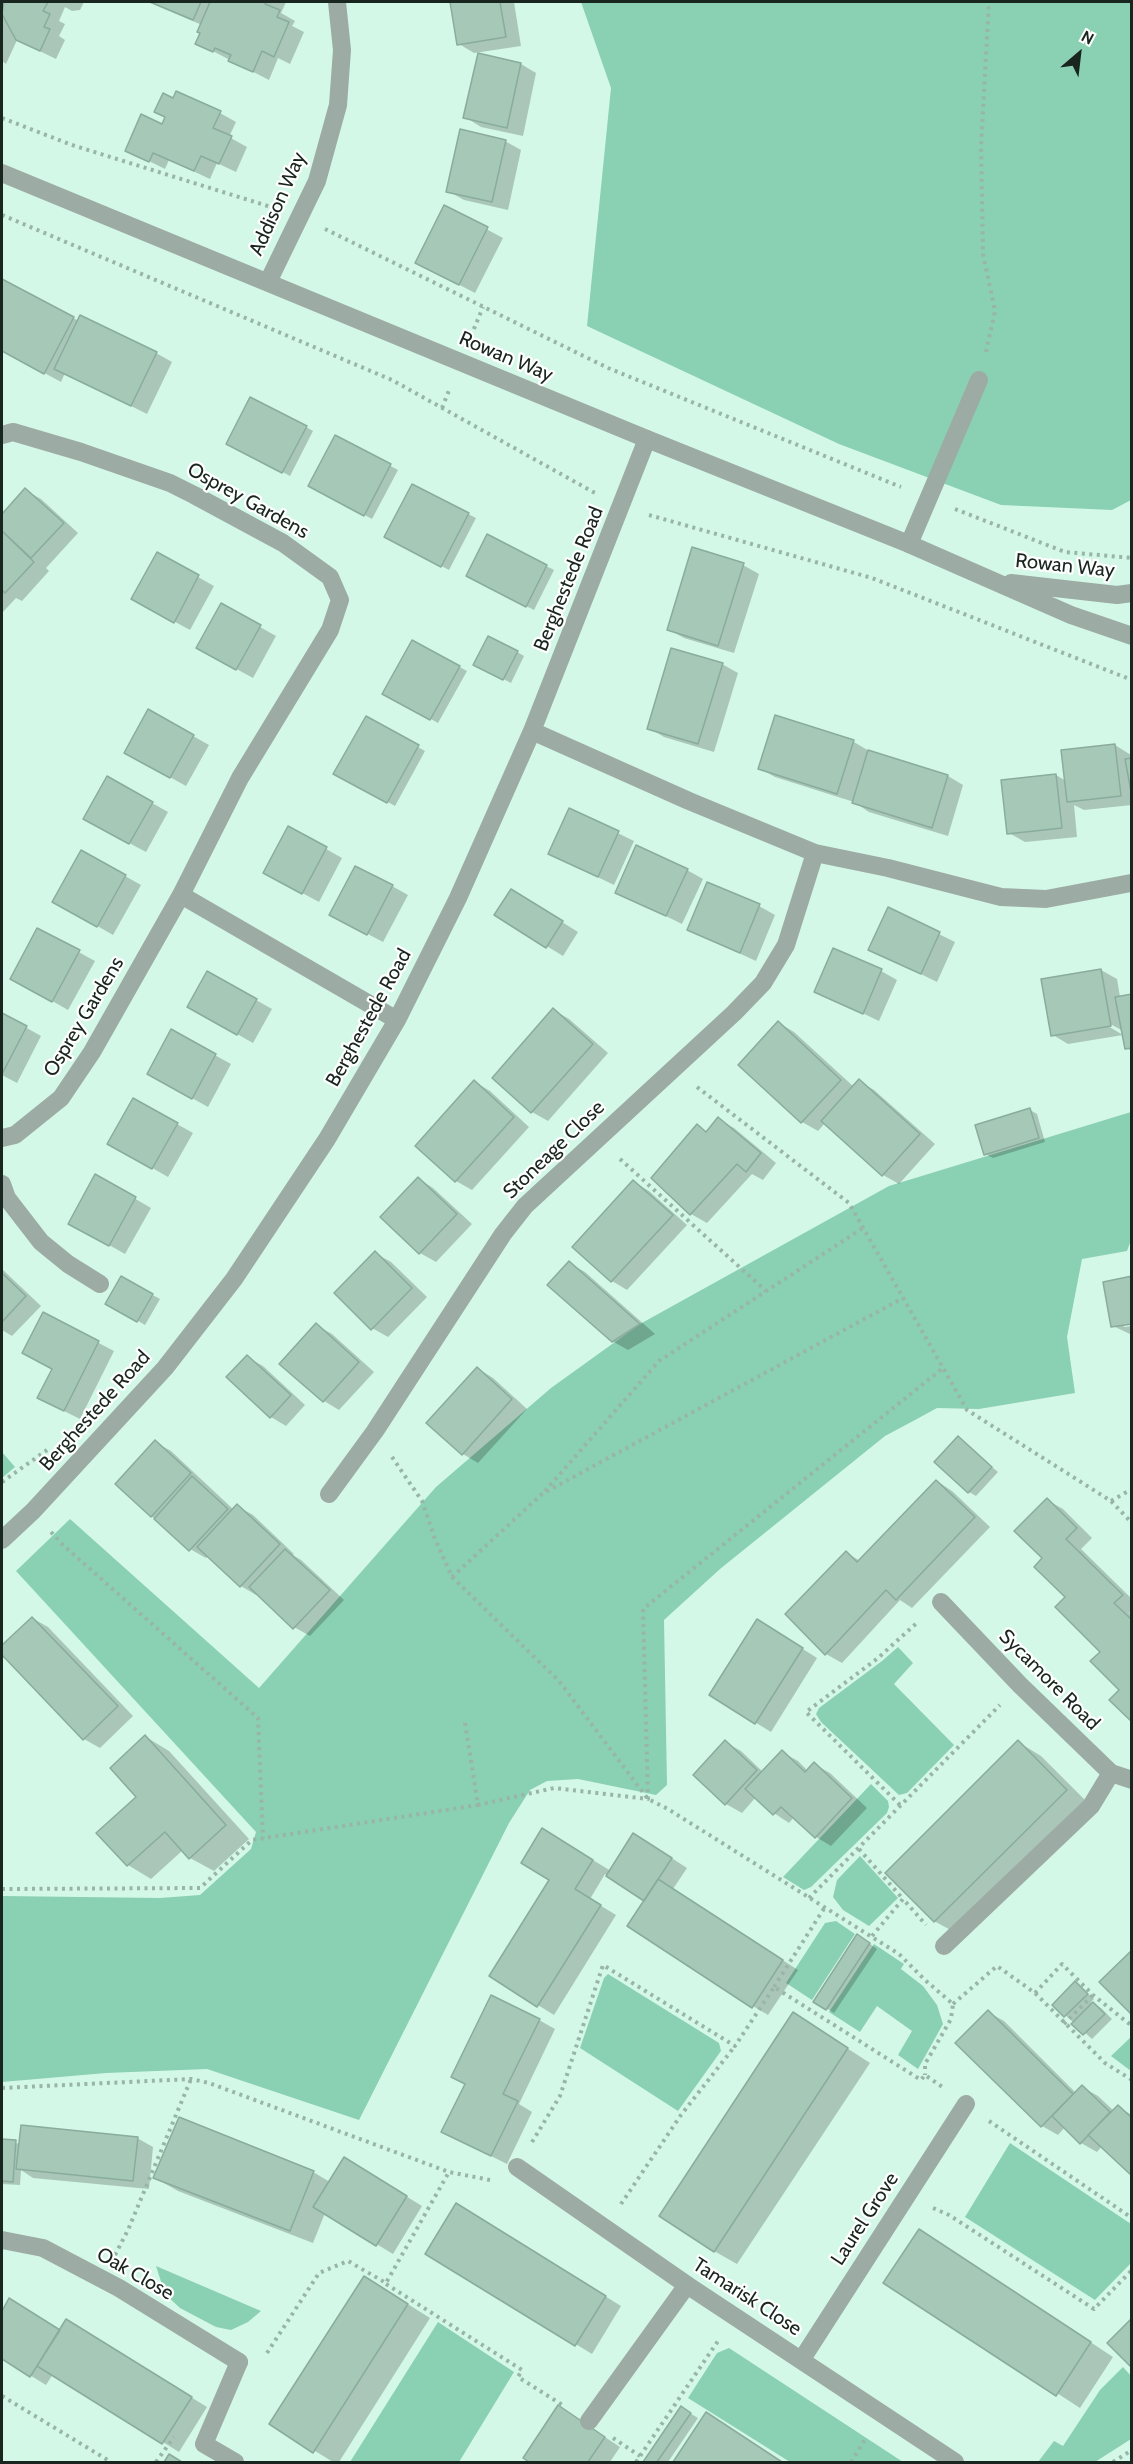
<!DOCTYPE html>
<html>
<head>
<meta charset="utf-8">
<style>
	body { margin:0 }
	#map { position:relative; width:1133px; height:2464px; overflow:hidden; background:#d4f8e7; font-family:Cabin,sans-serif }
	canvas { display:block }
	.frame { position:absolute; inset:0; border:3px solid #192620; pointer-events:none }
	.north { position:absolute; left:1049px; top:24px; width:60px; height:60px; -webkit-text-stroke:4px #fff; paint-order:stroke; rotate:28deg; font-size:16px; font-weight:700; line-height:24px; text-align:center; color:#192620 }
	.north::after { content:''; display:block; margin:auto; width:21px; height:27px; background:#192620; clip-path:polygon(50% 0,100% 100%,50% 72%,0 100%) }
</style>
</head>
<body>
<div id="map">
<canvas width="1133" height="2464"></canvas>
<div class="frame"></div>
<div class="north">N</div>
</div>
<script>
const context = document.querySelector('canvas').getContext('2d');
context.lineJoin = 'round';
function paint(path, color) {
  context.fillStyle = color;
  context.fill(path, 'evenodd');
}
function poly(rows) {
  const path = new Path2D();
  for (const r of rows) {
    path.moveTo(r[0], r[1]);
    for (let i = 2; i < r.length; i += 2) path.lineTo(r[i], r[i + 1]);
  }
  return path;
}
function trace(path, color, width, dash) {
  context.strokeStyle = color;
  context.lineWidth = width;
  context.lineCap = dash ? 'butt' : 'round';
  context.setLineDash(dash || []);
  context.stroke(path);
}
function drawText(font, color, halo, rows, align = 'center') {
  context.font = font + ' Cabin,sans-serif';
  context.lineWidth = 4.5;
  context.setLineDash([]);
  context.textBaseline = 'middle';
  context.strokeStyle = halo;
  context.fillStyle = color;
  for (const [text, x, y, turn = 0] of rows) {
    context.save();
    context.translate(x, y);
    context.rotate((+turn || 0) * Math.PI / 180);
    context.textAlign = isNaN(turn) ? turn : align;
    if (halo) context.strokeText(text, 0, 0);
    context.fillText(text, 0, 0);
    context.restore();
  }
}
const green = poly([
	[581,2,1131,2,1131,500,1112,510,1001,505,839,444,587,326,611,88],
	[1131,1112,1131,1240,1127,1251,1082,1259,1067,1337,1075,1393,979,1409,937,1408,915,1420,885,1436,720,1569,664,1620,667,1785,656,1795,578,1779,547,1781,530,1790,509,1823,359,2120,207,2069,106,2073,2,2082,2,1896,160,1898,200,1895,251,1849,256,1832,16,1571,70,1519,259,1688,436,1487,551,1388,640,1324,889,1186],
	[2,1452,15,1467,2,1478],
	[898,1647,913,1663,894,1684,954,1745,907,1793,899,1795,821,1722,816,1714,819,1708,882,1661],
	[871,1784,888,1801,889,1807,887,1813,811,1887,804,1890,783,1877],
	[860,1856,898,1898,869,1926,843,1910,833,1897,837,1880],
	[836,1921,855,1934,812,2000,786,1983,825,1923],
	[874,1944,904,1964,899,1972,901,1969,923,1986,937,2005,943,2024,918,2069,898,2055,912,2031,877,2006,860,2032,829,2012],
	[608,1974,719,2043,721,2051,678,2111,580,2048,604,1978],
	[1131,2037,1131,2071,1111,2056],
	[1010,2143,1131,2224,1131,2263,1095,2300,965,2217],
	[156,2266,261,2311,248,2322,231,2330,216,2327,180,2308,165,2294],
	[438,2322,514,2372,459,2462,350,2462],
	[729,2348,903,2462,790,2462,688,2398,717,2353],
	[1123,2367,1131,2376,1131,2439,1095,2462,1038,2462,1054,2441,1063,2446,1100,2390]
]);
const shadow = poly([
	[6,2,84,2,80,10,72,11,65,7,59,21,65,24,59,36,65,40,56,59,17,40,6,64,2,61,2,10],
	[148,2,286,2,281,13,295,21,292,26,304,32,290,64,278,58,269,80,197,43,202,33,202,25],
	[452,2,514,2,521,46,474,53,459,44],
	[521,64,536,73,523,136,481,127,465,117],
	[174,100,220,113,236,122,229,137,247,147,236,172,217,163,210,179,169,160,165,169,127,150,163,126],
	[505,141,521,150,508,210,464,200,448,191],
	[445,207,503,238,475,293,433,271],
	[2,281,79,321,156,353,172,362,147,414,65,373,61,382,2,350],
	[306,427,313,431,290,476,235,447],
	[336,437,398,470,372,519,310,485],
	[25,490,41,499,78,533,46,568,49,571,22,601,16,598,2,613,2,516],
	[468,514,476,518,449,570,394,541],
	[488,536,554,570,534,610,475,580],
	[157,554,214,586,190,630,133,599],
	[743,565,759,574,734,653,684,638,668,629],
	[221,605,276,636,253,678,198,648],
	[413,642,467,671,438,723,384,693],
	[517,652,524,656,511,683,482,668],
	[722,664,738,673,714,752,664,737,649,728],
	[149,711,209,745,186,786,141,761],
	[776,717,854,742,869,751,948,776,963,785,948,836,869,812,854,802,775,777,759,768],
	[366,718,425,751,395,806,336,773],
	[1115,745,1131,755,1132,805,1084,810,1074,805,1077,837,1025,842,1009,833,1056,775,1066,781],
	[108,778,168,812,146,852,101,828],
	[570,810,634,841,614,885,550,854],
	[289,828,342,858,319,902,280,881],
	[82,852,141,885,113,935,54,901],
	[687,870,703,879,682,924,617,892],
	[392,886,408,895,383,942,347,923],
	[527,900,578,932,563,956,496,915],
	[759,906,775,915,756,961,689,930],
	[888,909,955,942,937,982,870,949],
	[38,930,95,961,68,1010,12,978],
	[1101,970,1117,979,1120,997,1132,995,1132,1051,1126,1048,1123,1031,1105,1021,1103,1023,1123,1035,1068,1044,1053,1035],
	[881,971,897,980,879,1021,816,991],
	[208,973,272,1009,253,1043,189,1007],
	[554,1010,569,1019,608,1053,548,1121,532,1112,494,1078],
	[2,1014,41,1036,17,1083,2,1075],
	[779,1023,794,1032,854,1087,859,1081,874,1090,935,1144,899,1184,883,1175,825,1123,818,1131,802,1122],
	[171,1031,231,1064,208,1107,149,1074],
	[475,1082,490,1091,529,1127,472,1190,456,1181],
	[134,1100,193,1133,168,1177,109,1143],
	[1030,1110,1037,1114,1045,1142,993,1158,985,1154],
	[718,1119,734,1128,776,1163,763,1180,752,1174,707,1223,691,1214,697,1126,708,1132],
	[96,1176,151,1208,125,1254,70,1223],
	[418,1178,433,1188,472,1224,436,1262,420,1253,382,1217],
	[634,1182,649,1191,687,1225,627,1290,612,1281],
	[375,1253,391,1262,427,1297,388,1337,372,1328],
	[569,1263,585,1272,655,1334,628,1350,612,1341],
	[2,1269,41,1306,12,1336,2,1330],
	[121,1278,160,1299,145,1325,107,1303],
	[43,1314,114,1351,80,1419,54,1406,54,1369],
	[1124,1324,1124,1327,1132,1326,1132,1335,1113,1326],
	[316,1325,332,1334,374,1372,339,1410,324,1401,281,1364],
	[247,1357,263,1366,305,1405,286,1426,271,1417],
	[477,1368,493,1378,527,1409,478,1463,463,1454],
	[958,1438,998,1472,976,1496,969,1492],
	[155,1442,171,1451,234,1510,237,1506,253,1515,294,1554,293,1555,301,1560,344,1600,310,1636,294,1627,258,1593,256,1595,241,1586,208,1556,206,1558,190,1549,151,1516],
	[937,1481,952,1491,990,1527,912,1608,900,1600,842,1663,826,1654,847,1553,860,1561],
	[1047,1500,1063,1509,1092,1538,1081,1549,1132,1599,1132,1610,1129,1613,1132,1616,1132,1720,1121,1690,1102,1652,1044,1558],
	[32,1618,48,1627,133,1716,100,1748,84,1739,2,1652,2,1648],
	[773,1630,817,1658,771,1732,711,1695],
	[146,1737,169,1751,249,1839,214,1871,190,1858,183,1850,151,1879,128,1865],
	[725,1742,741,1751,763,1772,782,1752,798,1761,808,1771,814,1764,830,1773,867,1808,831,1846,816,1837,794,1817,789,1823,774,1813,756,1797,742,1813,726,1804],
	[1018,1742,1041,1756,1089,1804,958,1934,934,1921],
	[558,1839,611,1871,650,1844,687,1868,673,1889,798,1970,768,2015,753,2006,646,1900,605,1874,590,1899,616,1915,554,2015,491,1976,551,1879],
	[865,1940,877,1949,834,2013,815,2001],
	[1075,1983,1094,1999,1091,2002,1101,2008,1112,2019,1092,2039,1054,2005],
	[988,2012,1004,2021,1076,2093,1082,2087,1098,2096,1114,2111,1118,2107,1132,2115,1132,2174,1102,2146,1097,2152,1081,2143,1065,2127,1058,2135,1042,2126],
	[539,2020,555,2029,519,2104,532,2112,507,2164,443,2132,467,2084],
	[816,2028,870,2063,737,2264,714,2251],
	[137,2138,153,2147,149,2189,33,2178,21,2170,20,2185,2,2184,2,2140,20,2144],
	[360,2168,422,2206,393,2254,325,2213,313,2243,178,2191,155,2178,313,2172,330,2182],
	[472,2214,621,2306,592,2354,427,2253],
	[943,2245,1113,2357,1080,2408,886,2282],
	[387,2291,430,2318,339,2462,333,2462,271,2424],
	[10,2300,60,2331,82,2330,207,2407,179,2452,53,2374,46,2385,2,2358,2,2313],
	[559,2407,620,2447,610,2462,531,2462,525,2458],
	[681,2408,698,2418,668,2462,645,2462],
	[706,2414,729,2428,782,2462,675,2462]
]);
const building = poly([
	[4,2,48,2,43,11,50,14,44,27,50,29,40,51,16,40,2,14,4,2],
	[150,2,201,2,193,20,150,2],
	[210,2,266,2,265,4,280,10,277,17,289,22,274,57,262,51,253,72,228,61,231,55,215,48,213,52,195,44,200,33,197,32,210,2],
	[450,2,500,2,506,37,457,45,450,2],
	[478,53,521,63,507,128,463,118,478,53],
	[176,91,221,111,213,128,232,136,219,164,201,156,194,171,153,153,149,162,125,151,141,114,162,124,165,117,154,112,163,93,173,98,176,91],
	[460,129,506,140,492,202,446,192,460,129],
	[444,205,488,227,459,285,415,263,444,205],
	[2,279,74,317,44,374,2,351,2,279],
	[80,315,157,352,131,406,54,369,80,315],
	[250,397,307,426,282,473,226,444,250,397],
	[335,435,391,464,364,516,308,486,335,435],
	[412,484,469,513,441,567,384,537,412,484],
	[25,488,64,523,31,558,2,531,2,514,25,488],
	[2,531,34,562,5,593,2,590,2,531],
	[487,534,547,565,526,607,466,576,487,534],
	[692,547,744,563,718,646,667,630,692,547],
	[157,552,199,575,174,623,131,599,157,552],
	[221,603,261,625,236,670,196,648,221,603],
	[488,636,518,651,503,680,473,665,488,636],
	[412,640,460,666,430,720,382,694,412,640],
	[671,648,723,663,698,744,647,729,671,648],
	[148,709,194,735,170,778,124,753,148,709],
	[775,715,854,740,837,794,758,769,775,715],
	[366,716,419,745,387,803,333,774,366,716],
	[1115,744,1121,796,1067,802,1061,750,1115,744],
	[868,750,948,775,932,828,852,803,868,750],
	[1132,758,1132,797,1125,759,1132,758],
	[1056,774,1062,828,1007,834,1001,780,1056,774],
	[107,776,153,802,129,844,83,819,107,776],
	[569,808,619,831,598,877,548,854,569,808],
	[288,826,327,847,302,894,263,873,288,826],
	[636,845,688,869,666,916,615,893,636,845],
	[81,850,126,875,97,927,52,902,81,850],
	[355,866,393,885,367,935,329,915,355,866],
	[707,882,760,904,740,953,687,930,707,882],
	[511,889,563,921,546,948,494,915,511,889],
	[888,907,940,932,921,974,868,950,888,907],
	[37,928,80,950,52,1002,10,979,37,928],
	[833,948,882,969,863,1014,814,992,833,948],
	[1101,969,1111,1026,1051,1036,1041,979,1101,969],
	[207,971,257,999,237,1035,187,1007,207,971],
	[1132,994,1132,1048,1125,1049,1115,997,1132,994],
	[553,1008,593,1044,531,1113,492,1078,553,1008],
	[2,1013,27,1026,2,1074,2,1013],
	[778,1021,841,1080,801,1123,738,1065,778,1021],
	[171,1029,216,1054,192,1099,147,1074,171,1029],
	[859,1079,920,1134,882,1176,821,1121,859,1079],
	[474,1080,514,1117,455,1182,415,1146,474,1080],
	[133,1098,178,1123,152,1169,107,1144,133,1098],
	[1030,1108,1039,1138,984,1155,975,1125,1030,1108],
	[718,1117,761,1153,746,1172,737,1164,690,1215,651,1178,697,1124,706,1132,718,1117],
	[95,1174,136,1197,109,1246,68,1224,95,1174],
	[418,1177,457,1214,419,1254,380,1217,418,1177],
	[633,1180,673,1215,611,1282,572,1247,633,1180],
	[375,1251,412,1288,371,1330,334,1293,375,1251],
	[569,1261,640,1324,612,1342,547,1285,569,1261],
	[2,1273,26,1296,2,1322,2,1273],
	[121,1276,153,1294,137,1322,105,1304,121,1276],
	[1132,1276,1132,1324,1111,1327,1103,1282,1132,1276],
	[43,1312,99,1341,64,1411,37,1398,52,1369,22,1353,43,1312],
	[316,1323,359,1362,323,1402,279,1364,316,1323],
	[247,1355,291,1395,270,1418,226,1377,247,1355],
	[477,1367,512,1399,462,1455,426,1423,477,1367],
	[958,1436,992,1467,968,1493,934,1462,958,1436],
	[155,1440,191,1473,151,1517,115,1484,155,1440],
	[192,1476,228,1509,189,1551,154,1519,192,1476],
	[936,1480,975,1517,896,1600,886,1590,825,1655,785,1614,846,1551,857,1562,936,1480],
	[1047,1498,1077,1528,1066,1539,1123,1595,1114,1603,1132,1620,1132,1722,1109,1700,1119,1690,1090,1661,1100,1652,1055,1607,1065,1597,1034,1567,1042,1558,1014,1531,1047,1498],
	[237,1504,280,1544,240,1587,197,1547,237,1504],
	[285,1549,330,1590,293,1629,249,1587,285,1549],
	[32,1617,118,1706,83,1740,2,1655,2,1645,32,1617],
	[757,1619,803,1648,755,1724,709,1695,757,1619],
	[145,1735,226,1825,189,1859,165,1832,127,1866,96,1833,136,1797,110,1768,145,1735],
	[725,1740,757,1770,725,1805,693,1775,725,1740],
	[1018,1740,1067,1790,934,1922,885,1873,1018,1740],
	[782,1750,805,1772,814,1762,852,1798,815,1838,781,1807,773,1815,745,1789,782,1750],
	[542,1828,593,1860,575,1889,601,1905,537,2007,489,1976,549,1880,521,1863,542,1828],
	[633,1833,672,1858,644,1901,606,1876,633,1833],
	[658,1879,783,1960,752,2008,627,1926,658,1879],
	[857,1934,870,1943,826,2010,813,2002,857,1934],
	[1132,1950,1132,2015,1099,1982,1132,1950],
	[1075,1981,1088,1994,1064,2017,1052,2005,1075,1981],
	[491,1995,540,2019,503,2094,518,2101,491,2156,441,2132,465,2084,451,2077,491,1995],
	[1093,2002,1105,2014,1083,2035,1071,2024,1093,2002],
	[988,2010,1073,2094,1041,2127,955,2043,988,2010],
	[793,2012,848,2048,714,2252,659,2216,793,2012],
	[1082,2085,1110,2112,1080,2144,1052,2116,1082,2085],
	[1118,2105,1132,2118,1132,2176,1088,2135,1118,2105],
	[179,2117,314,2171,290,2231,153,2178,179,2117],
	[21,2125,138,2137,133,2181,16,2169,21,2125],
	[2,2139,16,2140,13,2182,2,2181,2,2139],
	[344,2157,407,2196,376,2246,313,2207,344,2157],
	[456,2203,606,2296,575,2346,425,2254,456,2203],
	[919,2229,1091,2342,1056,2396,883,2283,919,2229],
	[364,2276,408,2304,313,2453,269,2424,364,2276],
	[9,2298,60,2330,30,2377,2,2359,2,2311,9,2298],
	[1132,2318,1132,2368,1107,2343,1132,2318],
	[66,2319,192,2397,162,2444,37,2366,66,2319],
	[558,2405,605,2437,588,2462,529,2462,523,2458,558,2405],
	[681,2406,691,2413,657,2462,643,2462,681,2406],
	[706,2412,782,2462,673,2462,706,2412],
	[169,2454,182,2462,164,2462,169,2454]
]);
const path = poly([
	[2,118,72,145,271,207],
	[2,215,392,380,595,493],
	[325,229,608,368,901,487],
	[471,336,483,307],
	[986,352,995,311,983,254,981,146,989,2],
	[442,408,450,388],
	[955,509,1065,552,1132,558],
	[649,515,872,578,1132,680],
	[697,1087,849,1203,967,1410,1111,1501,1132,1523],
	[620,1159,766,1291],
	[392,1457,422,1501,435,1539,452,1577,559,1681,648,1799,668,1809,899,1954,925,1980,953,2004,951,2019,925,2064,925,2075],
	[2,1482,47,1450],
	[545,1491,659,1361,863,1228],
	[1111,1501,1132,1489],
	[51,1532,63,1545,258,1718,263,1838],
	[452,1577,542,1494,903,1298],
	[465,1723,478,1805,554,1788,648,1799,643,1609,943,1368],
	[900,1805,806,1712,878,1658,919,1621],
	[859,1849,903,1899],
	[2,1889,200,1888,252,1840,478,1805],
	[809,1898,1000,1705],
	[872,1936,903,1899,926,1925],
	[774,1987,825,1907],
	[1035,1993,1062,1964,1093,1995,1132,2026],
	[953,2004,997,1966,1035,1993,1105,2063,1132,2080],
	[1064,2024,1093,1995],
	[2,2088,191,2079,209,2083,449,2172,490,2180],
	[989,2121,1132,2218],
	[532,2142,560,2096,603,1965,735,2046,774,1987,921,2080,925,2075,944,2088],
	[621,2204,681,2115,735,2046],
	[933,2208,949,2215,1094,2309,1132,2270],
	[115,2255,128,2230,191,2079],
	[386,2284,522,2370,518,2377,564,2406],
	[267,2353,319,2273,348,2261,386,2283,449,2172],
	[2,2396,111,2462],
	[613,2438,640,2456],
	[156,2462,174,2437],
	[636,2462,718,2341],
	[851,2462,866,2438],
	[1113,2462,1132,2450]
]);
const service = poly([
	[909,544,979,380],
	[2,1184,7,1198,41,1242,68,1264,100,1284],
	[944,1946,1091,1806,1111,1773],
	[589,2421,687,2285],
	[235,2462,204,2444,239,2362]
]);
const minor = poly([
	[268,282,317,181,338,105,342,50,337,2],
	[2,435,13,432,81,452,170,483,194,495,283,543,330,577,340,600,330,630,240,778,181,895,92,1052,61,1098,15,1135,2,1138],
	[532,731,689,801,815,853,888,868,1001,897,1046,899,1131,883],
	[181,895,397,1020],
	[329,1494,375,1431,503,1234,525,1206,734,1013,763,983,786,945,815,853],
	[2,1540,33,1511,165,1368,234,1279,327,1139,397,1020,458,898,532,731,647,439],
	[941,1602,1020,1685,1111,1773,1132,1780],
	[517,2167,687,2285,955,2462],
	[2,2240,43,2248,119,2288,239,2362],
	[802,2359,966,2104]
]);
const tertiary = poly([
	[2,173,647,439,909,544,1071,615,1132,636],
	[1011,583,1117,595,1132,593]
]);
const streetNames = [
	["Addison Way",278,204,-66],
	["Rowan Way",506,357,23],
	["Osprey Gardens",248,501,29],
	["Rowan Way",1065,566,6],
	["Berghestede Road",569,579,-68],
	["Osprey Gardens",84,1017,-59],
	["Berghestede Road",369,1018,-61],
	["Stoneage Close",554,1150,-44],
	["Berghestede Road",95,1411,-48],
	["Sycamore Road",1049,1680,45],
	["Laurel Grove",865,2219,-57],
	["Oak Close",135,2274,30],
	["Tamarisk Close",747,2297,33]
];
paint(green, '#8ad0b2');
paint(shadow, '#0003');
paint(building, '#a5c8b7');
trace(building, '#89ac9c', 1.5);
trace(path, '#98b5a7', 4, [3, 4.5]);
trace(service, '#9caba4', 18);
trace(minor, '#9caba4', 18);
trace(tertiary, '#9caba4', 18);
drawText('20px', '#192620', '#fff', streetNames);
</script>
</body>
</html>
